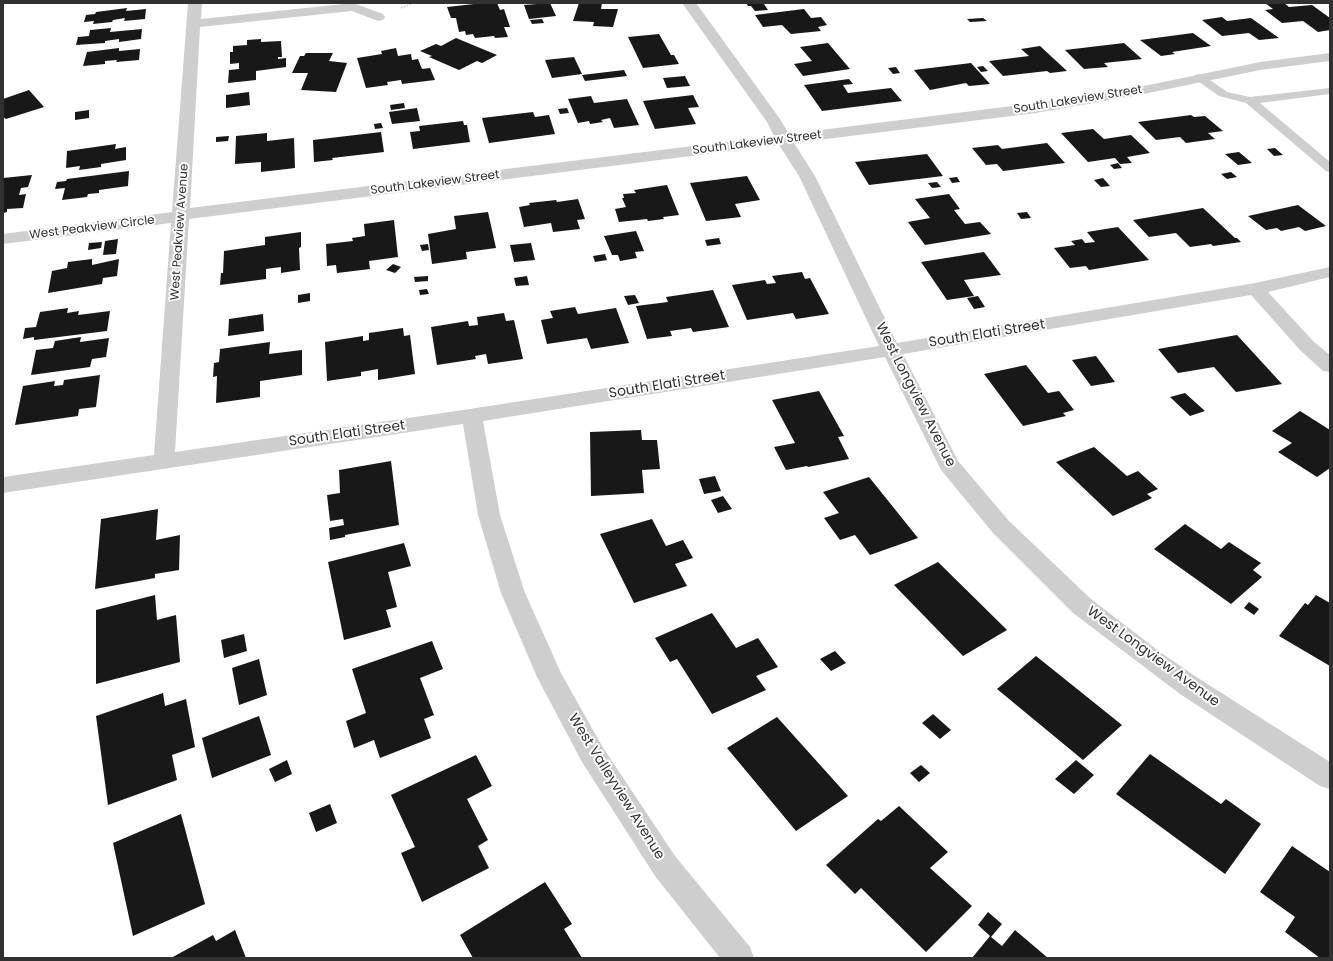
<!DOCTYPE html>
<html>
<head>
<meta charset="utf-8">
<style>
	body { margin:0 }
	#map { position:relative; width:1333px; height:961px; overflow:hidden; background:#fff; font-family:Poppins,sans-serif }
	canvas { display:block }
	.frame { position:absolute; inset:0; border:4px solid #313131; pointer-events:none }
</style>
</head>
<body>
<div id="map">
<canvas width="1333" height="961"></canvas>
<div class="frame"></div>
</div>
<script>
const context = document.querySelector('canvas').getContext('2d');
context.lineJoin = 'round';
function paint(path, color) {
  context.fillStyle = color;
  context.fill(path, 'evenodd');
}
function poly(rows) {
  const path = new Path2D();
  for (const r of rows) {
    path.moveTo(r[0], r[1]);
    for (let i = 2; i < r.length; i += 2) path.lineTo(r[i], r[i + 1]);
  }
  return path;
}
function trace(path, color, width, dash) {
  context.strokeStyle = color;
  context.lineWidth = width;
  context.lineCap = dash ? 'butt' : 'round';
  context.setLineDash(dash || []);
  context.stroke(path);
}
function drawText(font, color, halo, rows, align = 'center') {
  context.font = font + ' Poppins,sans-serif';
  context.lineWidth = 4;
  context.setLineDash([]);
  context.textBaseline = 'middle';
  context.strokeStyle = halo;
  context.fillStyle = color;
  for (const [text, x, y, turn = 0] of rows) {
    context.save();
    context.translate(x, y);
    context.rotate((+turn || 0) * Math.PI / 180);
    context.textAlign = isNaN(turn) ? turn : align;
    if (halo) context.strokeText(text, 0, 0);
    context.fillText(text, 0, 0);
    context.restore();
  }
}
const building = poly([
	[483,3,497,3,500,10,504,9,510,27,504,27,508,37,495,38,494,36,475,38,473,34,466,35,465,31,459,32,456,18,451,18,447,7],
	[550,3,556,16,529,19,524,5],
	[579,3,602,3,601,9,618,9,613,27,593,26,594,22,573,21],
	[746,3,768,3,764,4,768,10,755,11,751,6,748,6],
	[1265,3,1284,3,1289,7,1312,5,1330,18,1330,30,1318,32,1303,21,1282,23,1265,10,1273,9],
	[127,8,126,11,146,9,145,19,124,21,125,18,113,20,112,22,93,24,94,21,84,22,86,15,95,14,96,12],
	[804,9,811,18,821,17,827,25,818,27,821,31,791,34,782,25,763,27,755,15],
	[1222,17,1227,21,1251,18,1279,38,1259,40,1249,33,1222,36,1202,20],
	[983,18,987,21,970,22,967,19],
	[542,19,544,23,532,24,530,20],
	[111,28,110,32,142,29,141,39,119,42,119,39,105,41,105,43,76,45,78,37,89,36,90,30],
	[1193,33,1211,46,1172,52,1175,54,1161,56,1140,40],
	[659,34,671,55,674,55,679,64,643,68,628,37],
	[456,38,497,55,482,63,477,61,459,70,429,57,432,56,420,51,436,44,441,46],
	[261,39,261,42,281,41,282,57,278,57,278,59,286,58,286,67,256,71,256,80,228,83,229,70,239,69,239,63,230,64,230,52,233,52,233,46,247,45,247,40],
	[828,43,850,69,803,76,794,64,812,61,800,47],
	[1124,43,1142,59,1104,63,1108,67,1084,69,1065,50],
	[1040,46,1067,71,1050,73,1047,71,1003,76,989,61,1029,56,1021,49],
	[119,48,119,51,140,49,139,60,116,62,117,60,105,61,105,64,83,66,87,52],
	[396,48,398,56,411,54,412,60,418,59,422,69,430,68,435,80,402,84,401,80,387,82,388,85,366,88,357,58,382,54,381,51],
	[306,53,333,53,329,61,347,63,336,92,301,90,308,73,292,73,300,56,304,56],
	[574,57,582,74,552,78,545,60],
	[971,63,990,84,969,86,966,83,930,90,914,70],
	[983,66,988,71,981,72,977,67],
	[896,67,900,73,893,74,888,68],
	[624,70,627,76,585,81,582,75],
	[685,76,690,86,667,88,663,78],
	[849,79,853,84,843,85,848,93,891,88,902,101,822,111,804,85],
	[29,90,44,107,6,119,3,117,3,99],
	[249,92,250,105,226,108,226,95],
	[693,95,699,107,688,108,696,124,655,129,643,101],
	[591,96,594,103,627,99,639,125,614,128,610,118,601,120,603,122,590,124,589,121,578,123,568,99],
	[404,103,405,108,391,110,390,105],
	[417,108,420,121,392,124,389,112],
	[567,108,569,113,560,114,558,109],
	[89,110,89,118,75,120,75,112],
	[533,112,535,117,549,115,555,134,489,143,482,118],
	[1191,115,1194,117,1205,116,1223,131,1208,133,1215,139,1186,143,1180,137,1156,140,1138,122],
	[463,121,464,125,467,125,470,142,413,149,410,132,420,131,419,126],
	[381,123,383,128,375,129,374,124],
	[1093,129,1104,139,1131,135,1150,153,1127,157,1132,163,1120,164,1115,158,1088,162,1061,133],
	[381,132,384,152,332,158,333,160,314,162,313,140],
	[267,133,267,141,294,138,295,168,261,172,261,162,235,164,236,136],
	[229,136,228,141,216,142,216,137],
	[1047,143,1065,163,1003,171,997,164,986,165,972,148,998,145,1002,149],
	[116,144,115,149,126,147,126,160,101,164,101,167,79,170,80,166,66,168,67,151],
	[1275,148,1283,155,1274,156,1267,149],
	[1239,152,1252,163,1238,165,1225,154],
	[927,154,943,176,869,185,855,162],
	[1118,163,1122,168,1114,169,1110,165],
	[129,171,128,186,99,190,99,193,88,194,87,197,62,200,65,188,55,189,57,182,66,181,67,179],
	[1231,172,1237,177,1227,179,1221,174],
	[32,175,28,187,21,188,19,195,26,194,23,208,7,209,7,212,3,213,3,178],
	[747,176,760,200,735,204,741,217,706,221,690,183],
	[957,177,960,182,952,183,949,178],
	[1103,178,1110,186,1101,187,1094,180],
	[937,182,941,187,932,188,928,183],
	[667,185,679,215,663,217,664,219,648,221,647,219,619,222,615,209,626,207,622,198,624,198,623,194,636,193,634,190],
	[949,194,960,209,954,210,965,224,980,222,991,234,925,245,908,222,930,218,915,199],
	[578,199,585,219,577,220,580,229,553,232,551,223,524,227,519,207,530,205,529,203,556,200,557,202],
	[1298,205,1326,226,1305,231,1299,227,1281,231,1277,228,1266,230,1248,216],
	[1203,208,1235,238,1237,238,1241,242,1213,246,1211,244,1190,247,1176,233,1149,237,1133,220],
	[488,212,496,248,466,252,467,259,432,264,428,234,456,229,454,216],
	[1027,212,1031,218,1021,219,1017,213],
	[394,220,398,257,369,261,370,269,337,273,336,265,327,266,326,244,353,241,352,238,365,236,364,224],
	[1118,227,1149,260,1089,270,1086,266,1070,268,1054,248,1075,245,1071,241,1082,239,1085,243,1095,242,1087,232],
	[636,231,644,251,635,252,637,258,620,261,618,255,612,255,604,236],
	[301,232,301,247,299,248,300,270,281,273,281,267,266,269,266,279,220,285,221,273,223,273,224,251,265,245,265,237],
	[719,238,721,244,707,246,705,240],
	[118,239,116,254,103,255,105,241],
	[102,242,101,248,88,250,89,243],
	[531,243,535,260,514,262,510,245],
	[428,244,429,250,422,251,420,245],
	[984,252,1001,275,964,280,974,296,947,300,921,262],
	[605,254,607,260,595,262,593,256],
	[92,259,92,265,119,259,117,276,103,278,102,284,48,293,52,271,67,268,68,262],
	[393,264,401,267,395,273,386,270],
	[802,272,805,279,810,278,829,314,796,319,793,313,747,320,732,285,765,280,767,284,776,283,772,276],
	[428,276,428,281,415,282,414,277],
	[527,276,529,285,516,286,514,278],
	[427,289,429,294,420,295,419,290],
	[713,290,729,327,693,332,691,328,670,331,672,336,647,339,636,306,668,302,666,297],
	[310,293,310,301,298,303,298,295],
	[635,295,639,303,628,305,624,296],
	[978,296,985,307,974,309,967,298],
	[575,307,578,314,616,308,629,343,591,349,587,338,547,344,541,320,553,318,550,311],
	[68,308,67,313,79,311,78,315,110,311,107,331,34,340,34,337,23,339,25,328,36,327,40,312],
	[504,313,506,321,514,320,523,359,488,364,486,354,475,356,476,359,437,365,431,327,468,321,469,326,478,325,477,317],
	[263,314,264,331,228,336,229,319],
	[403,328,404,336,410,335,415,374,378,380,378,369,361,372,361,376,327,381,325,342,363,336,363,341,369,340,369,333],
	[1237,335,1282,384,1236,392,1214,367,1178,373,1158,349],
	[81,337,80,342,109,338,106,357,92,359,90,367,31,375,36,350,53,348,55,341],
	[270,342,269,354,302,350,302,375,260,381,260,397,216,403,217,376,213,377,214,363,219,362,220,349],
	[1096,356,1115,382,1091,386,1072,360],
	[1026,365,1048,393,1059,391,1074,410,1063,413,1066,416,1023,426,984,374],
	[100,375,96,407,79,409,78,416,15,425,23,386,55,381,54,386,63,385,64,380],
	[819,391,844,436,838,437,849,459,808,467,807,466,786,470,774,447,795,443,772,400],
	[1185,393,1205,411,1190,416,1170,397],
	[1300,411,1330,430,1330,468,1317,477,1278,452,1292,443,1272,431],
	[641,430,642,440,657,440,660,469,642,470,644,493,591,496,590,432],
	[1094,447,1127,476,1138,471,1158,489,1147,494,1152,498,1113,516,1056,462],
	[391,461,399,525,345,535,345,537,330,540,329,528,344,525,343,519,330,521,327,495,340,493,339,470],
	[715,476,721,491,704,494,699,479],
	[869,477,918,538,870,555,855,535,840,540,824,518,839,513,823,492],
	[723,496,732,509,718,513,711,500],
	[158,509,156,540,180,535,179,570,155,574,155,578,95,589,101,519],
	[652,519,666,546,683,540,693,558,675,564,687,586,634,603,600,534],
	[1185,524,1221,549,1229,542,1261,563,1253,570,1262,577,1231,604,1154,549],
	[404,543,411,566,388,572,397,607,386,610,391,627,344,640,328,562],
	[938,562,1003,626,1007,630,963,656,894,585],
	[155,595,157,620,176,615,180,662,96,684,96,610],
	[1316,595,1330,603,1330,666,1279,636,1305,603,1308,605],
	[1249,602,1259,609,1254,615,1244,608],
	[712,613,736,648,758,638,778,667,756,676,766,690,712,714,677,659,670,662,655,638],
	[244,634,247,651,224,658,221,640],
	[432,641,443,669,420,678,434,715,424,719,431,738,380,758,374,740,354,748,346,721,366,713,352,669],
	[835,651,846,663,831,671,820,659],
	[1036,656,1122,725,1083,760,997,689],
	[259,659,267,695,239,705,232,668],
	[163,693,165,706,186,699,195,747,172,755,177,780,108,805,96,716],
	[933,714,951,730,940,739,922,723],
	[259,716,271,755,212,778,202,738],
	[777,717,848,796,796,831,727,748],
	[1150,754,1221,804,1226,799,1261,824,1225,874,1116,794],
	[476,755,492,786,467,799,488,840,478,846,489,868,422,902,401,853,415,847,391,795],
	[287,760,292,774,275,782,269,769],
	[1076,760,1094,775,1074,794,1055,779],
	[921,765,930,773,919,782,910,773],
	[330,804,337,823,316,832,309,813],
	[899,806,948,852,930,868,972,906,926,952,861,888,855,894,826,865,878,819,881,821],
	[181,814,205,904,133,936,113,843],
	[1292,846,1330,872,1330,958,1320,958,1285,932,1295,917,1260,892],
	[545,882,572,924,564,929,582,958,473,958,460,935],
	[988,912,1002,924,991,937,1002,946,1015,930,1048,958,972,958,990,936,978,925],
	[235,930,246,958,171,958,213,935,216,941]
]);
const path = poly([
	[401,8,413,3]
]);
const lane = poly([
	[1199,74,1203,75,1227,92,1250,97,1330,88,1330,94,1260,103,1330,162,1330,172,1326,171,1246,103,1219,96,1195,79,1193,77,1195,75,1199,74]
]);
const street = poly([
	[188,3,202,3,201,19,353,3,383,14,385,17,383,20,378,21,352,11,200,27,190,208,774,136,767,122,682,3,696,3,780,119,789,134,1036,103,1139,87,1260,62,1330,53,1330,61,1260,70,1139,95,1036,113,794,143,815,176,897,343,1255,283,1330,267,1330,277,1268,292,1314,342,1330,355,1330,372,1323,371,1300,350,1251,295,903,354,958,461,1009,521,1091,599,1160,652,1198,678,1330,762,1330,789,1320,786,1180,694,1073,613,993,533,941,470,885,357,483,421,500,515,525,593,561,673,602,746,675,856,750,947,754,958,720,958,655,876,582,762,537,677,501,593,478,515,463,424,3,493,3,477,154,455,171,223,3,244,3,234,172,212,188,3],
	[779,145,799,176,879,346,463,410,175,452,189,219,779,145]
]);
const farStreetnames = [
	["South Lakeview Street",1078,100,-9],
	["South Lakeview Street",757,143,-7],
	["South Lakeview Street",435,183,-7],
	["West Peakview Circle",92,228,-7],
	["West Peakview Avenue",180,232,-86]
];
const streetNames = [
	["South Elati Street",987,334,-9],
	["South Elati Street",667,385,-9],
	["West Longview Avenue",915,395,63],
	["South Elati Street",347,434,-8],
	["West Longview Avenue",1153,657,36],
	["West Valleyview Avenue",616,787,58]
];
paint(building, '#181818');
trace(path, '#cecece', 1.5, [1.5, 1.5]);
paint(lane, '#cecece');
paint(street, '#cecece');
drawText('12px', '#313131', '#fff', farStreetnames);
drawText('14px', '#313131', '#fff', streetNames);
</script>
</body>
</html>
